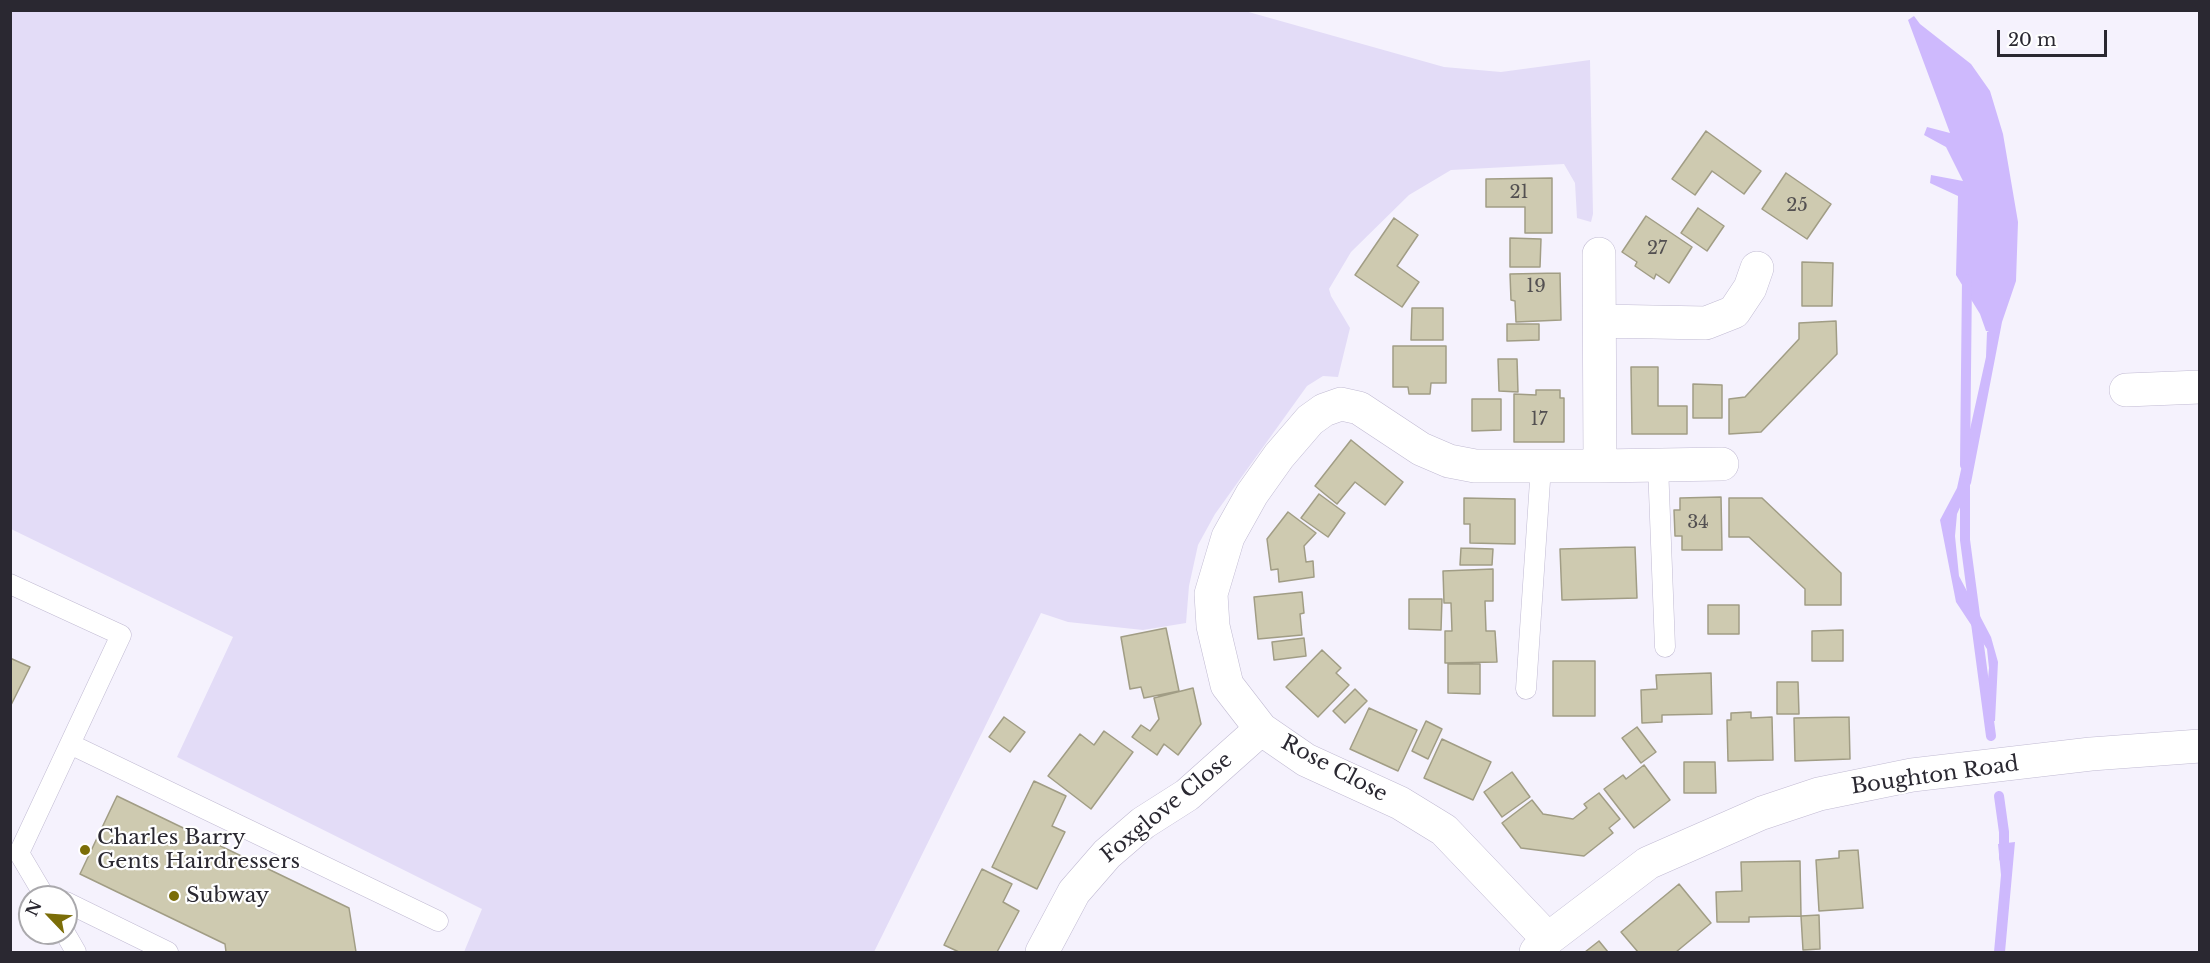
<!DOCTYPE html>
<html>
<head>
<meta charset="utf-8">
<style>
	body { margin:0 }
	#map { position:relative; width:2210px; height:963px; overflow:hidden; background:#f5f2fd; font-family:"Libre Baskerville",serif }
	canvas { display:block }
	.frame { position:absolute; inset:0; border:12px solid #2a2831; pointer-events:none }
	.north { position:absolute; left:18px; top:885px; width:60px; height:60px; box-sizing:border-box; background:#fff; border:2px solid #aaa9ad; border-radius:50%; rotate:295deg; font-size:16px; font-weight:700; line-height:24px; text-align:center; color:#2a2831 }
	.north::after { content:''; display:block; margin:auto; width:21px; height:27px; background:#7b6d08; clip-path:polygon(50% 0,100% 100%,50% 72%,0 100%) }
	.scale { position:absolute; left:1997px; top:30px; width:110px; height:27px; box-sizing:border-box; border:3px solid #2a2831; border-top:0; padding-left:8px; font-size:18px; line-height:21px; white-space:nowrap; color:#2a2831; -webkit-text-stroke:4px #fff; paint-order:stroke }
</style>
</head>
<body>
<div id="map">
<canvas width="2210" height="963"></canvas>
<div class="frame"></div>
<div class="north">N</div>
<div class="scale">20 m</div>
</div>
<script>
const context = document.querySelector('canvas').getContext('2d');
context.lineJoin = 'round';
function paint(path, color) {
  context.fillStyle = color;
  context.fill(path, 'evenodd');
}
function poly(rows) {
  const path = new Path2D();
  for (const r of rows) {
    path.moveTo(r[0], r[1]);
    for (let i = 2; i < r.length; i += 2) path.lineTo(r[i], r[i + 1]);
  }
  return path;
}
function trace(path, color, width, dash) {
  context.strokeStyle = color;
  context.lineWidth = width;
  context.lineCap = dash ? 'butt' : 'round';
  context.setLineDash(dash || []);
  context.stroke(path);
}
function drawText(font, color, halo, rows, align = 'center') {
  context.font = font + ' "Libre Baskerville",serif';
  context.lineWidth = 4.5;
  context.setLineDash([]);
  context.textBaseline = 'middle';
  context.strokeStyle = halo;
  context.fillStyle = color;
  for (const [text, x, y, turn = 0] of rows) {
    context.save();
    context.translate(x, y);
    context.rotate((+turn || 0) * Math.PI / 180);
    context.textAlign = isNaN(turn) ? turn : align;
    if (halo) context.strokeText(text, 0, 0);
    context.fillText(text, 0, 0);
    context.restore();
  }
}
const green = poly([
	[10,11,1245,11,1444,67,1501,72,1590,60,1593,214,1591,222,1577,218,1575,183,1564,164,1451,170,1409,195,1351,252,1329,289,1331,296,1350,328,1338,377,1323,376,1307,386,1215,514,1198,545,1189,586,1186,623,1143,630,1068,622,1041,613,874,952,464,952,482,909,177,757,233,637,11,529]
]);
const water = poly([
	[1914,16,1920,24,1971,64,1990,91,2003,134,2018,222,2016,281,2002,322,1971,483,1957,514,1955,536,1959,576,1991,637,1998,662,1995,721,1984,722,1989,668,1987,649,1956,602,1940,520,1957,488,1986,357,1987,332,1989,331,1986,331,1980,314,1956,275,1958,196,1930,183,1931,175,1963,181,1946,147,1924,135,1927,127,1950,133,1908,20],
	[2015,842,2005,952,1994,952,2001,875,1998,844]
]);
const stream = poly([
	[1965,465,1967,279],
	[1965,483,1965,540,1991,736],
	[1999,796,2004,832,2004,858]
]);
const building = poly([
	[1706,131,1761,171,1744,194,1712,171,1695,195,1672,179,1706,131],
	[1786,173,1831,204,1807,239,1762,209,1786,173],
	[1552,178,1552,233,1525,233,1525,207,1486,207,1486,179,1552,178],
	[1698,208,1724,226,1707,251,1681,233,1698,208],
	[1646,216,1692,247,1669,283,1656,274,1654,279,1635,266,1637,262,1622,252,1646,216],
	[1394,218,1418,235,1397,266,1419,282,1402,307,1355,275,1394,218],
	[1510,238,1541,239,1540,267,1510,267,1510,238],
	[1802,262,1833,263,1832,306,1802,306,1802,262],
	[1560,273,1561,320,1516,322,1515,301,1511,300,1510,274,1560,273],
	[1412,308,1443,308,1443,340,1411,340,1412,308],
	[1836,321,1837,354,1761,432,1729,434,1729,399,1745,397,1799,339,1799,323,1836,321],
	[1507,324,1539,324,1539,340,1507,341,1507,324],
	[1393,346,1446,346,1446,383,1431,383,1430,394,1409,394,1408,387,1393,387,1393,346],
	[1498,359,1517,359,1518,392,1499,391,1498,359],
	[1631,367,1658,367,1658,406,1687,406,1687,434,1632,434,1631,367],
	[1693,384,1722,385,1722,418,1693,418,1693,384],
	[1536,390,1560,390,1560,398,1564,398,1564,442,1514,442,1514,394,1536,395,1536,390],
	[1472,399,1501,399,1501,430,1472,431,1472,399],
	[1351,440,1403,482,1385,505,1355,482,1337,504,1315,486,1351,440],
	[1319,494,1345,513,1328,537,1301,518,1319,494],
	[1721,497,1722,550,1682,550,1682,536,1675,536,1674,510,1680,510,1680,498,1721,497],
	[1464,498,1515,499,1515,544,1470,543,1470,524,1464,524,1464,498],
	[1729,498,1762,498,1841,573,1841,605,1805,605,1805,589,1749,537,1729,537,1729,498],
	[1288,512,1316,533,1304,546,1306,562,1313,561,1314,577,1279,582,1278,569,1271,570,1267,539,1288,512],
	[1635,547,1637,598,1562,600,1560,549,1635,547],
	[1461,548,1493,549,1492,565,1460,565,1461,548],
	[1493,569,1493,601,1485,601,1486,631,1495,631,1497,662,1445,663,1445,631,1452,631,1451,603,1444,603,1443,571,1493,569],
	[1302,592,1304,613,1300,614,1302,635,1258,639,1254,597,1302,592],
	[1409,599,1442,599,1441,630,1409,629,1409,599],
	[1708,605,1739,605,1739,634,1708,634,1708,605],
	[1166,628,1179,691,1144,698,1141,687,1130,689,1121,637,1166,628],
	[1843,630,1843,661,1812,661,1812,631,1843,630],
	[1304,638,1306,656,1274,660,1272,642,1304,638],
	[1322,650,1341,668,1336,673,1349,685,1318,717,1286,687,1322,650],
	[10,658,30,667,10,707,10,658],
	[1553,661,1595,661,1595,716,1553,716,1553,661],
	[1448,664,1480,664,1480,694,1448,693,1448,664],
	[1711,673,1712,714,1662,715,1662,722,1642,723,1641,690,1657,689,1656,675,1711,673],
	[1777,682,1798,682,1799,714,1777,714,1777,682],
	[1193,688,1201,724,1178,755,1164,744,1157,755,1132,737,1141,725,1150,731,1159,719,1154,698,1193,688],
	[1355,689,1367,701,1345,723,1333,711,1355,689],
	[1369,708,1417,730,1398,771,1350,749,1369,708],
	[1751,712,1751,718,1772,717,1773,760,1728,761,1727,720,1731,720,1731,713,1751,712],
	[1004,717,1025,732,1010,752,989,737,1004,717],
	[1849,717,1850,759,1795,761,1794,718,1849,717],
	[1426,721,1442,729,1428,759,1412,751,1426,721],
	[1637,727,1656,752,1641,763,1622,738,1637,727],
	[1104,731,1133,752,1091,809,1048,776,1080,734,1094,745,1104,731],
	[1442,739,1491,762,1473,800,1424,778,1442,739],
	[1684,762,1715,762,1716,793,1684,793,1684,762],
	[1644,765,1670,800,1634,828,1604,789,1623,775,1626,779,1644,765],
	[1512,772,1530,797,1502,817,1484,792,1512,772],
	[1034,781,1066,796,1052,826,1065,832,1037,889,992,867,1034,781],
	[1599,793,1620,819,1609,828,1613,833,1584,856,1521,848,1502,823,1532,800,1543,814,1573,819,1587,808,1584,804,1599,793],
	[117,796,349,908,356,952,226,952,225,944,80,874,117,796],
	[1858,850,1863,908,1819,911,1816,860,1839,858,1839,851,1858,850],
	[1800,861,1801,916,1749,917,1749,922,1717,922,1716,892,1742,891,1741,862,1800,861],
	[982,869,1012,884,1003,902,1019,911,997,952,959,952,944,945,982,869],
	[1679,884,1711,923,1676,952,1638,952,1621,932,1679,884],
	[1819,915,1820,949,1803,950,1801,916,1819,915],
	[1599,941,1608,952,1585,952,1599,941]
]);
const service = poly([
	[1658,465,1665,647],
	[10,584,121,635,19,853,45,897],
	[1526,689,1541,466],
	[70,744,438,921],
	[66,902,168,952],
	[65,933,76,952]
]);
const minor = poly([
	[1599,254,1600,466],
	[1600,321,1706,323,1734,312,1750,288,1757,268],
	[2126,390,2200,387],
	[1548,939,1444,830,1400,803,1306,760,1261,729,1227,685,1213,626,1211,594,1228,537,1252,494,1279,456,1310,420,1324,410,1341,404,1359,408,1421,449,1449,461,1475,466,1600,466,1722,464],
	[1042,952,1074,892,1107,854,1143,823,1187,795,1261,729],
	[1536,952,1548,939,1648,863,1762,813,1819,794,1912,775,2091,754,2200,746]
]);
const markers = [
	[85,850,6,"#7b6d08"],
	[174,896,6,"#7b6d08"]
];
const numberNames = [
	["21",1519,193],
	["25",1797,206],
	["27",1657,249],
	["19",1536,287],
	["17",1539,420],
	["34",1698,523]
];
const streetNames = [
	["Rose Close",1334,769,28],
	["Boughton Road",1935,776,-8],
	["Foxglove Close",1167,808,-39]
];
const poiNames = [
	["Charles Barry",97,838],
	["Gents Hairdressers",97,862],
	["Subway",186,896]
];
paint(green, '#e3dcf7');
paint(water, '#ceb9fd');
trace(stream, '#ceb9fd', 10);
paint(building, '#cecab0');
trace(building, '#a19d85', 1.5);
trace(service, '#c0bad2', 21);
trace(minor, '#c0bad2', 34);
trace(service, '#fff', 20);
trace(minor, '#fff', 33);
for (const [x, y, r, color] of markers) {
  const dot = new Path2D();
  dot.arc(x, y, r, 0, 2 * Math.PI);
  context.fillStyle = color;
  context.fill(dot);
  trace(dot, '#fff', 2);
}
drawText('18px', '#535051', null, numberNames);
drawText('21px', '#2a2831', '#fff', streetNames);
drawText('21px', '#2a2831', '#fff', poiNames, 'left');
</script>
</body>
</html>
